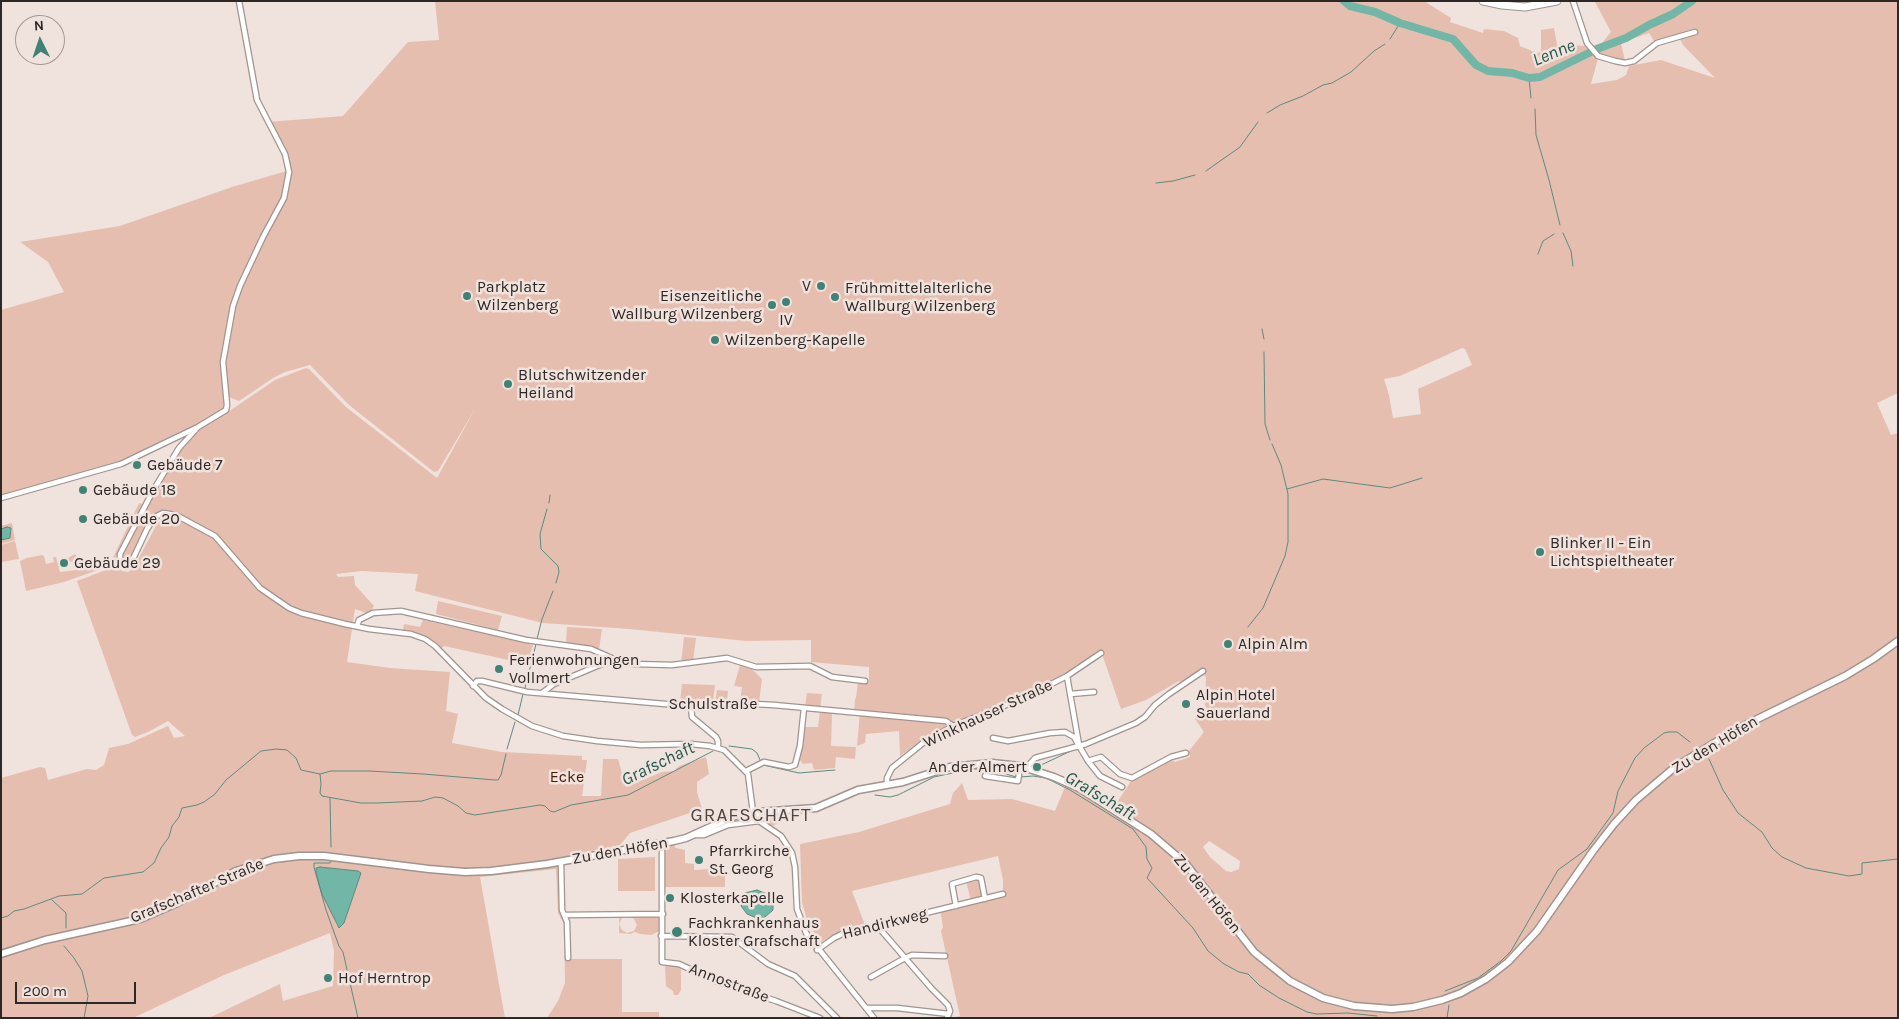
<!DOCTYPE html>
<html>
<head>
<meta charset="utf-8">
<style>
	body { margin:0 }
	#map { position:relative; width:1899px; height:1019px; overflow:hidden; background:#f0e2dd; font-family:Karla,sans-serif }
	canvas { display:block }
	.frame { position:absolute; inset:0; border:2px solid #2d2826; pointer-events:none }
	.north { position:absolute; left:15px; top:15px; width:50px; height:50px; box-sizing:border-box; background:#f0e2dd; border:1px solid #a29894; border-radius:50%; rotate:356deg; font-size:14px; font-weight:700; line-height:20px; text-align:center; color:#2d2826 }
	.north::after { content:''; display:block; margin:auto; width:18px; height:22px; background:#408376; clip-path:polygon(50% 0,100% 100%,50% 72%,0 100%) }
	.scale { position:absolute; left:15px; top:982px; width:121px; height:22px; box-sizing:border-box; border:2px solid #2d2826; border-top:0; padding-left:6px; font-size:15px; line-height:18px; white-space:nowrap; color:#2d2826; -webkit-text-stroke:4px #f0e2dd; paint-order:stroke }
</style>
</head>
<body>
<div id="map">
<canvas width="1899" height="1019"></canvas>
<div class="frame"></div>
<div class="north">N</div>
<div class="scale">200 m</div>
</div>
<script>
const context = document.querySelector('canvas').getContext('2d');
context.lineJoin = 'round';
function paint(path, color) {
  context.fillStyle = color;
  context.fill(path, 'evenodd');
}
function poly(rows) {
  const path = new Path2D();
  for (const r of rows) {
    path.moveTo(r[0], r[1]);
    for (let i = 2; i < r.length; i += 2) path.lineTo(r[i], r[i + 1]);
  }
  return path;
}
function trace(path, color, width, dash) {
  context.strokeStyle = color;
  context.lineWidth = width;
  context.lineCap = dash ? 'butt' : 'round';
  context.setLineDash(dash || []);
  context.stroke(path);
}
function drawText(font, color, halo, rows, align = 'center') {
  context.font = font + ' Karla,sans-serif';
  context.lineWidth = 5;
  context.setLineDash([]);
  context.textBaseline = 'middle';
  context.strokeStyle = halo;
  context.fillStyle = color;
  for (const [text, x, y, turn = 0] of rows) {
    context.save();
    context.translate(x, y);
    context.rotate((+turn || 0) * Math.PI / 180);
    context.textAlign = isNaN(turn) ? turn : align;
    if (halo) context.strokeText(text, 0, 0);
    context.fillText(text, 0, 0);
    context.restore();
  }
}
const green = poly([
	[435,1,1424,1,1451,18,1450,22,1483,33,1484,29,1504,31,1518,38,1520,46,1537,53,1541,52,1541,30,1554,28,1557,45,1592,46,1602,43,1611,32,1595,2,1597,1,1898,1,1898,393,1877,403,1891,435,1898,433,1898,1018,950,1018,960,1016,941,931,943,927,940,909,971,901,966,881,977,878,980,880,983,897,1003,893,1003,880,998,856,852,891,865,925,835,934,821,942,808,924,802,902,800,844,859,832,950,804,953,793,962,783,968,800,1012,799,1055,811,1070,775,1118,801,1131,781,1170,759,1175,762,1190,757,1189,751,1204,732,1195,719,1208,710,1205,705,1206,677,1200,671,1181,683,1179,681,1146,700,1121,709,1101,651,1065,674,1016,699,952,724,922,740,900,756,899,731,866,734,865,743,857,746,860,712,854,711,855,699,856,698,858,682,869,683,869,667,811,662,811,640,746,641,630,629,543,623,415,591,418,574,362,571,336,574,338,577,354,576,355,585,374,606,369,614,355,609,347,662,390,668,450,672,446,711,458,714,452,743,502,752,582,756,582,760,587,760,582,796,601,796,603,759,618,759,626,787,662,772,674,771,679,766,706,757,709,774,697,782,697,792,702,809,630,833,620,845,558,858,559,912,565,923,566,959,622,959,622,1012,659,1012,659,1018,547,1018,558,1001,565,983,564,924,558,913,556,869,480,877,505,1018,209,1018,280,984,283,1001,333,986,334,951,330,933,224,975,133,1018,1,1018,1,778,40,767,45,768,48,780,87,769,96,770,104,765,109,748,128,744,168,726,174,738,185,736,168,721,148,732,135,737,132,735,77,581,116,566,122,571,128,572,133,569,157,524,162,519,168,517,192,524,193,521,174,512,165,510,157,512,146,528,132,557,128,561,116,556,112,565,64,582,26,591,20,561,27,558,42,555,44,556,46,564,54,562,53,557,56,557,60,572,76,570,74,561,70,562,68,558,75,554,84,564,97,565,108,563,113,558,139,503,142,504,168,460,169,461,189,435,187,430,116,463,1,496,1,310,64,292,48,262,20,242,120,226,232,187,290,170,268,122,343,116,408,42,439,40],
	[1649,33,1654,41,1678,35,1683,45,1715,78,1661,60,1629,66,1626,75,1617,80,1591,84,1598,58,1591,53,1625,61,1621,43],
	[1462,348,1465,349,1472,365,1418,389,1421,414,1393,418,1389,395,1384,379,1400,376],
	[310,365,349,405,434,472,438,471,475,409,437,478,346,407,309,369,306,368,275,380,228,412,226,406,222,379,223,372,229,397,239,401,273,378,285,372],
	[1209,841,1240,861,1239,869,1231,872,1226,871,1210,857,1203,847],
	[320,867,330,869,337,926,335,921],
	[12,523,15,540,1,544,3,528,1,529,1,526],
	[15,541,19,559,1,562,1,545],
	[438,601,502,616,498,630,436,614],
	[423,620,533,645,527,664,444,646,442,648,424,635,403,630,404,624,420,627],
	[567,627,602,629,599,649,566,643],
	[684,637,696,638,693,661,681,663],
	[740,665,750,667,762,679,759,702,740,702,742,687,734,686],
	[682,684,715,685,713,702,680,703],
	[717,690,728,691,727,701,715,702],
	[807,693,822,694,820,709,805,707],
	[820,711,832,713,831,746,856,747,855,759,836,757,835,768,814,770,812,763,803,764,799,759,804,727,818,727],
	[775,813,777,824,772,826,764,821,763,817,765,814],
	[673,845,676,848,685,850,685,863,694,864,694,870,725,868,725,887,665,887,664,847],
	[655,857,655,891,618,891,618,859],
	[619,916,626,916,622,918,619,924,622,930,627,933,634,931,637,925,634,919,629,916,659,916,661,917,660,931,651,935,640,934,635,932,630,934,619,933],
	[674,964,681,966,681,990,678,995,674,995,673,991,666,986,665,965]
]);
const water = poly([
	[7,527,11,528,10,538,1,540,1,529,7,527],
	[320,867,358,871,361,873,344,923,339,928,322,894,316,873,316,868,320,867],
	[757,890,767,894,773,903,773,910,765,917,759,919,747,914,741,906,742,900,745,893,757,890]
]);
const stream = poly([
	[1390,39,1400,23],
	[1529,78,1531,98],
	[1535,109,1536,135,1549,180,1560,225],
	[1267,113,1280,105,1303,96,1323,85,1332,83,1351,72,1374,51,1385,44],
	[1206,171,1240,147,1258,122],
	[1156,183,1173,181,1195,175],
	[1563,233,1571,251,1573,266],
	[1538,254,1543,241,1554,234],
	[1262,329,1264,339],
	[1264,352,1265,424,1270,440],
	[1287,489,1323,479,1390,488,1422,478],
	[549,503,550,495],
	[547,509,540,534,541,549,558,566,559,572,556,583],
	[1248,627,1263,608,1285,556,1288,542,1288,494,1281,465,1272,444],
	[537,639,542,619,553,591],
	[525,688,536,644],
	[518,715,523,694],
	[729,746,752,749,757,753,761,762],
	[507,749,515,722],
	[1709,759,1723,790,1738,813,1762,832,1772,848,1782,857,1806,868,1849,876,1862,874,1862,863,1898,859],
	[763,765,799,773,835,770],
	[1039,766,1073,750],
	[320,774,331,771,369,771,423,774,495,780,498,780,501,775,506,754],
	[1020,777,1033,776,1046,778,1070,790,1133,829,1146,847,1147,859,1152,868,1147,878,1193,928,1208,951,1224,964,1239,972,1248,974,1259,985,1279,998,1307,1012,1317,1014,1348,1013,1377,1016],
	[875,795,890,797,898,795,934,777,971,769,990,769,1016,777],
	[330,798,331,847],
	[331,861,330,863,314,863,314,867,326,910,339,946,343,952,358,1018],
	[52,900,66,913,66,928],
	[1,918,8,916,14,911,24,909,59,896,82,894,104,878,143,872,154,863,161,848,169,837,172,826,179,817,182,808,197,805,204,802,215,794,226,780,261,751,276,749,287,750,296,758,301,770,320,774,321,784,320,793,322,796,361,803,377,803,422,801,435,797,443,798,458,806,466,813,475,815,540,805,545,806,550,811,554,812,571,805,628,795,713,751],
	[64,946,74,958,82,971,88,996,84,1018],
	[1445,991,1478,978,1501,961,1511,951,1558,870,1587,849,1613,813,1618,791,1635,758,1644,748,1664,733,1668,732,1677,732,1690,742],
	[1447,1018,1449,1005]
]);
const river = poly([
	[1344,1,1350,6,1375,12,1400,23,1453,39,1476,65,1488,71,1512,73,1529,78,1540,77,1597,49,1626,38,1649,25,1673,14,1692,1]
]);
const street = poly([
	[1573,1,1587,43,1598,56,1615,61,1625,63,1634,61,1657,43,1695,32],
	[198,427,179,448,154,489,120,554,120,561,122,563,127,564,132,561,147,529,155,517,163,513,176,515,215,536,260,588,289,608,301,613,345,624,369,629,411,634,425,639,435,646,486,698,502,709,532,726,563,736,597,741,641,745,691,744,710,746,724,750,748,774,753,812],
	[1,498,121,464,198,427,226,410,227,405,223,362,233,306,240,286,263,237,284,198,289,172,285,154,257,100,239,1],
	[357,626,359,620,373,613,401,611,526,640,591,649,616,660,634,664,672,665,727,658,756,667,810,666,832,677,865,681],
	[1067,676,1079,745],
	[473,686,477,681,482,681,527,692,665,704,695,706,735,703,774,705,946,721,953,726],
	[542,693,554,684,614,659],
	[1070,694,1094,692],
	[691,705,692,717,716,737,718,741,718,748],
	[993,738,1008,741,1050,733,1065,732,1074,737,1088,761,1100,776,1122,787],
	[1088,761,1101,757,1120,774,1132,778,1171,757,1186,753],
	[1026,768,1035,758,1086,744,1136,723,1145,717,1155,705,1169,694,1203,671],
	[746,771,764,762,789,767,795,765,800,746,804,708],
	[985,776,1018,781,1020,766],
	[887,785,887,778,892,768,923,743,953,726,1024,698,1067,676,1101,653],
	[757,812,759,821,781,836,792,853,795,867,797,909,806,933,874,1018],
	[693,835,704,835,728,825,759,821],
	[662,844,662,962,679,964,718,982,776,1001,820,1018],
	[561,862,562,910,567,922,568,958],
	[956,906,952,884,976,877,981,878,985,899],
	[564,915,663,914],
	[880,929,932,989,948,1005,950,1011,947,1018],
	[661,936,732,937,768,964,795,976,837,1018],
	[817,950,834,938,844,933,869,928,880,929,893,921,1003,894],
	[871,977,905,958,912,955,945,956],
	[866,1008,897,1008,949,1014]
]);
const secondary = poly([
	[1,954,45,940,140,919,177,903,236,871,274,859,299,856,324,856,429,869,465,872,491,871,547,864,674,841,686,838,737,815,757,812,816,808,858,790,903,782,950,767,992,763,1020,766,1054,777,1079,788,1151,834,1186,864,1254,952,1290,981,1323,998,1354,1006,1392,1009,1413,1007,1442,1000,1461,993,1486,979,1508,962,1537,931,1593,851,1614,824,1636,800,1675,767,1737,729,1845,676,1873,659,1898,641]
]);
const primary = poly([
	[1483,1,1502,5,1525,7,1557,1]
]);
const markers = [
	[821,286,5,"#408376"],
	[467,296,5,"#408376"],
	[835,297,5,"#408376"],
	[786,302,5,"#408376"],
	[772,305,5,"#408376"],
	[715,340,5,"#408376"],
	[508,384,5,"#408376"],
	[137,465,5,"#408376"],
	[83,490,5,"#408376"],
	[83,519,5,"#408376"],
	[1540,552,5,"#408376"],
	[64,563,5,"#408376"],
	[1228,644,5,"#408376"],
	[499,669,5,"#408376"],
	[1186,704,5,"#408376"],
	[1037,767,5,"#408376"],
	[699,860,5,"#408376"],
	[670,898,5,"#408376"],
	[677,932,6,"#408376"],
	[328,978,5,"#408376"]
];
const poiNames = [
	["V",811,286,"right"],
	["Parkplatz",477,287],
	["Wilzenberg",477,305],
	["Frühmittelalterliche",845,288],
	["Wallburg Wilzenberg",845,306],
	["Eisenzeitliche",762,296,"right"],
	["Wallburg Wilzenberg",762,314,"right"],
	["IV",786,320,"center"],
	["Wilzenberg-Kapelle",725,340],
	["Blutschwitzender",518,375],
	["Heiland",518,393],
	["Gebäude 7",147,465],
	["Gebäude 18",93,490],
	["Gebäude 20",93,519],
	["Blinker II - Ein",1550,543],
	["Lichtspieltheater",1550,561],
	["Gebäude 29",74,563],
	["Alpin Alm",1238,644],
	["Ferienwohnungen",509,660],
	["Vollmert",509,678],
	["Alpin Hotel",1196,695],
	["Sauerland",1196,713],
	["An der Almert",1027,767,"right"],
	["Pfarrkirche",709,851],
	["St. Georg",709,869],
	["Klosterkapelle",680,898],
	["Fachkrankenhaus",688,923],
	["Kloster Grafschaft",688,941],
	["Hof Herntrop",338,978]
];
const streetNames = [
	["Schulstraße",713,704],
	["Winkhauser Straße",988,714,-25],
	["Zu den Höfen",1715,745,-31],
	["Zu den Höfen",620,851,-10],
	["Grafschafter Straße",197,891,-23],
	["Zu den Höfen",1207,894,51],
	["Handirkweg",885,924,-14],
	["Annostraße",729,983,21]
];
const parkNames = [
	["Ecke",567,777]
];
const waterNames = [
	["Lenne",1554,53,-22],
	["Grafschaft",658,764,-26],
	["Grafschaft",1100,796,31]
];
const quarterNames = [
	["GRAFSCHAFT",751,816]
];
paint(green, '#e6beaf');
paint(water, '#72b6a7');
trace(water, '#5d8b80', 1);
trace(stream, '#5d8b80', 1);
trace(river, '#72b6a7', 8);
trace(street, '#a0948f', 7);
trace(secondary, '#a0948f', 9);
trace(primary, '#a0948f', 9);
trace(street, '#fff', 4.5);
trace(secondary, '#fff', 6);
trace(primary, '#fff', 7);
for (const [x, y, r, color] of markers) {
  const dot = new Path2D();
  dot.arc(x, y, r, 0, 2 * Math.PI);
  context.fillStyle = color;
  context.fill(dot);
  trace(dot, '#f0e2dd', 2);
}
drawText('16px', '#2d2826', '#f0e2dd', poiNames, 'left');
drawText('16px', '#2d2826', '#f0e2dd', streetNames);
drawText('16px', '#4c1a04', '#f0e2dd', parkNames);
drawText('italic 18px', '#1f584d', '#f0e2dd', waterNames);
context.letterSpacing = '1px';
drawText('19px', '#504541', '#f0e2dd', quarterNames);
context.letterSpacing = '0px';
</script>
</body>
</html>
